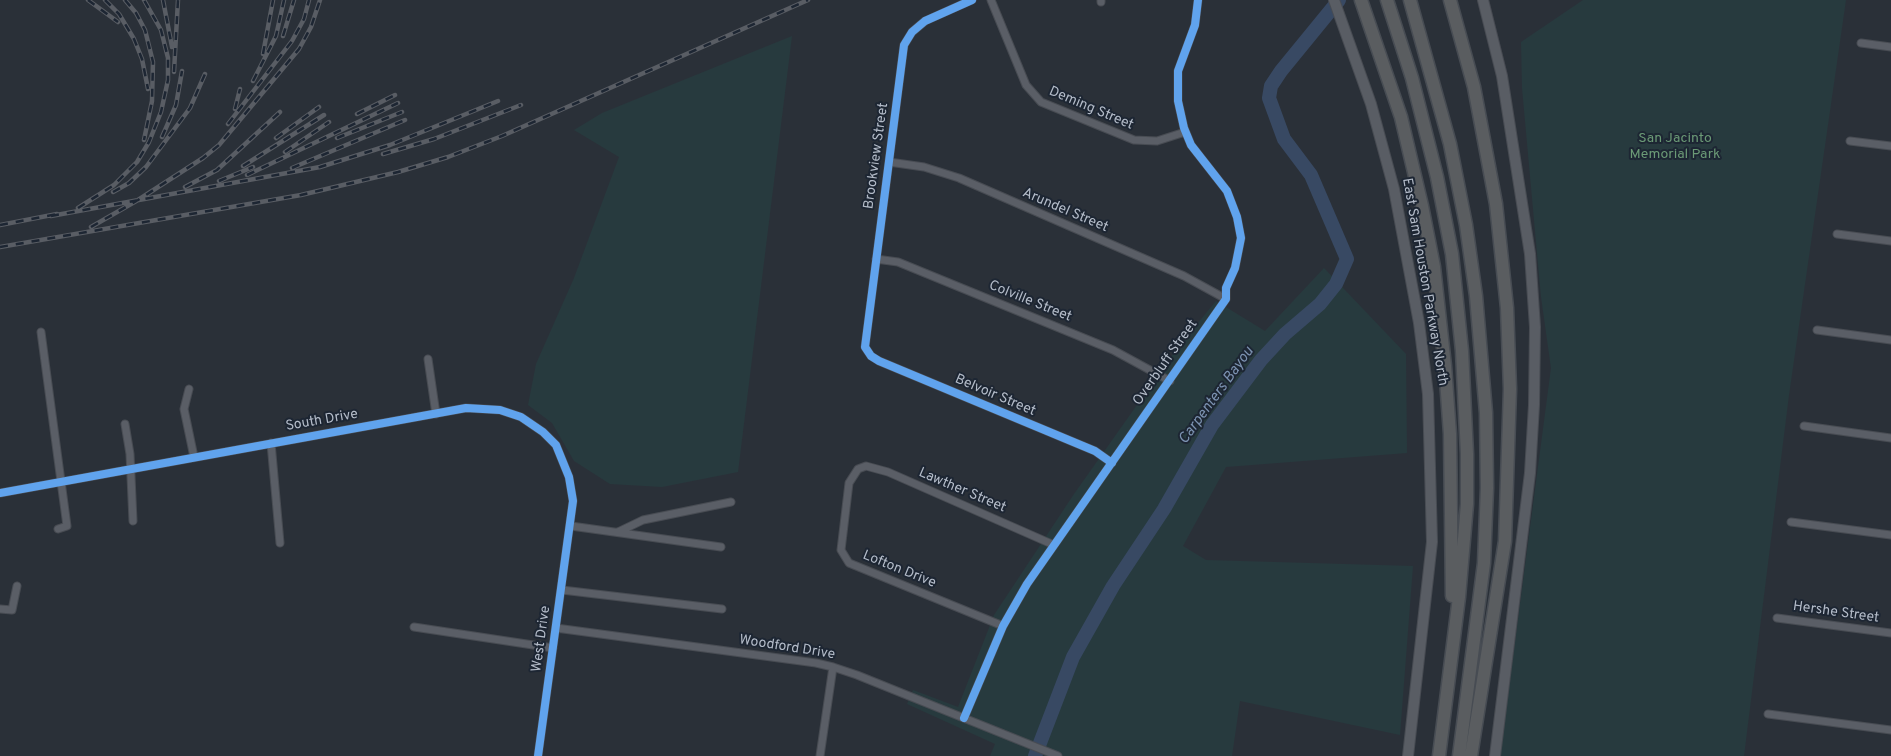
<!DOCTYPE html>
<html>
<head>
<meta charset="utf-8">
<style>
	body { margin:0 }
	canvas { display:block; background:#2a3038 }
</style>
</head>
<body>
<canvas width="1891" height="756"></canvas>
<script>
const context = document.querySelector('canvas').getContext('2d');
context.lineJoin = 'round';
function paint(path, color) {
  context.fillStyle = color;
  context.fill(path, 'evenodd');
}
function poly(rows) {
  const path = new Path2D();
  for (const r of rows) {
    path.moveTo(r[0], r[1]);
    for (let i = 2; i < r.length; i += 2) path.lineTo(r[i], r[i + 1]);
  }
  return path;
}
function trace(path, color, width, dash) {
  context.strokeStyle = color;
  context.lineWidth = width;
  context.lineCap = dash ? 'butt' : 'round';
  context.setLineDash(dash || []);
  context.stroke(path);
}
function drawText(font, color, halo, rows, align = 'center') {
  context.font = font + ' Overpass,sans-serif';
  context.lineWidth = 4;
  context.setLineDash([]);
  context.textBaseline = 'middle';
  context.strokeStyle = halo;
  context.fillStyle = color;
  for (const [text, x, y, turn = 0] of rows) {
    context.save();
    context.translate(x, y);
    context.rotate((+turn || 0) * Math.PI / 180);
    context.textAlign = isNaN(turn) ? turn : align;
    if (halo) context.strokeText(text, 0, 0);
    context.fillText(text, 0, 0);
    context.restore();
  }
}
const green = poly([
	[1583,0,1846,0,1789,395,1744,756,1500,756,1551,368,1541,297,1522,88,1521,42],
	[792,36,738,472,662,487,610,484,574,461,552,423,528,405,536,364,574,278,619,157,574,130,602,113],
	[1324,268,1406,354,1407,453,1226,467,1183,546,1206,560,1413,566,1400,735,1240,701,1232,756,990,756,995,744,907,704,913,690,958,707,994,615,1074,494,1178,347,1216,301,1265,331]
]);
const river = poly([
	[1035,756,1073,657,1113,586,1164,509,1212,425,1261,360,1285,334,1320,304,1336,284,1347,259,1311,175,1284,139,1269,98,1271,86,1281,71,1339,0]
]);
const minor = poly([
	[972,0,925,21,912,32,904,45,865,347,871,356,879,361,1095,451,1112,463],
	[991,0,1026,85,1041,102,1134,140,1157,141,1185,132],
	[1101,0,1101,2],
	[1861,43,1891,47],
	[1850,141,1891,146],
	[889,162,924,167,959,178,1184,276,1226,299],
	[1837,234,1891,241],
	[876,259,898,262,1113,350,1170,381],
	[1817,330,1891,340],
	[41,332,67,526,58,529],
	[428,359,436,414],
	[189,389,184,409,194,457],
	[125,424,130,454,133,521],
	[1804,426,1891,438],
	[271,443,280,543],
	[0,493,466,408,500,410,521,417,543,432,556,445,569,477,573,501,538,756],
	[1791,522,1891,535],
	[571,526,721,547],
	[618,532,643,520,731,502],
	[562,590,722,609],
	[0,609,12,610,17,586],
	[1777,618,1891,633],
	[1003,626,849,563,841,550,849,483,858,469,866,466,888,472,1054,545],
	[414,627,553,648],
	[556,628,816,663,833,667,857,675,1058,756],
	[1768,714,1891,730],
	[964,718,1003,626,1027,584,1226,299,1226,288,1235,268,1241,238,1237,217,1227,191,1191,145,1184,128,1178,101,1178,71,1195,25,1198,0],
	[820,756,833,667]
]);
const secondary = poly([
	[1334,0,1371,104,1394,189,1419,323,1428,394,1432,542,1408,756],
	[1483,0,1502,76,1530,254,1535,327,1534,405,1530,473,1495,756]
]);
const motorway = poly([
	[1361,0,1401,117,1422,206,1434,267,1445,366,1450,434,1452,596],
	[1387,0,1412,78,1437,177,1452,254,1462,351,1467,454,1467,504,1459,597,1439,756],
	[1410,0,1450,144,1466,225,1476,296,1486,413,1487,488,1484,563,1459,756],
	[1450,0,1474,87,1496,204,1507,308,1510,389,1505,541,1471,756]
]);
const rail = poly([
	[88,0,118,22],
	[105,0,119,14,134,39,142,59,148,89],
	[125,0,136,13,145,30,153,62,152,101,144,140],
	[163,0,172,47],
	[283,36,294,0],
	[263,54,273,0],
	[174,72,178,0],
	[253,81,276,36,284,0],
	[235,109,240,89],
	[357,114,395,95],
	[228,124,292,41,304,19,309,0],
	[162,137,176,105,182,71],
	[276,138,319,107],
	[337,138,402,112],
	[285,152,329,122],
	[383,154,434,139,521,105],
	[243,166,324,115],
	[292,168,405,120],
	[247,175,398,103],
	[219,181,253,167],
	[185,187,217,170,280,112],
	[113,192,129,183,146,167,190,108,205,74],
	[78,208,114,185,137,162,149,142,161,112,168,80,168,58,161,30,144,0],
	[51,216,320,167,390,145,498,101],
	[0,225,57,214],
	[91,227,138,200,203,158,219,145,299,49,311,27,320,0],
	[0,247,301,195,398,172,448,157,502,136,808,0]
]);
const cycleway = poly([
	[972,0,925,21,912,32,904,45,865,347,871,356,879,361,1095,451,1112,463],
	[0,493,466,408,500,410,521,417,543,432,556,445,569,477,573,501,538,756],
	[964,718,1003,626,1027,584,1226,299,1226,288,1235,268,1241,238,1237,217,1227,191,1191,145,1184,128,1178,101,1178,71,1195,25,1198,0]
]);
const streetNames = [
	["Deming Street",1091,109,23],
	["Brookview Street",877,156,-82],
	["Arundel Street",1065,211,23],
	["East Sam Houston Parkway North",1424,282,80],
	["Colville Street",1030,302,22],
	["Overbluff Street",1166,363,-55],
	["Belvoir Street",995,396,23],
	["South Drive",322,421,-10],
	["Lawther Street",962,491,23],
	["Lofton Drive",899,570,22],
	["Hershe Street",1836,613,8],
	["West Drive",542,639,-82],
	["Woodford Drive",787,648,9]
];
const parkNames = [
	["San Jacinto",1675,139],
	["Memorial Park",1675,155]
];
const waterNames = [
	["Carpenters Bayou",1217,396,-54]
];
paint(green, '#273a3e');
trace(river, '#384963', 14);
trace(minor, '#484c53', 9);
trace(secondary, '#484c53', 12);
trace(motorway, '#474c53', 15);
trace(minor, '#5a5e66', 7);
trace(secondary, '#595d64', 10);
trace(motorway, '#5a5d60', 12);
trace(rail, '#595d64', 4.5);
trace(rail, '#1d2633', 2.5, [8]);
trace(cycleway, '#60a3ed', 8);
drawText('14px', '#b4bcc9', '#1d2633', streetNames);
drawText('14px', '#6b9a76', '#1d2633', parkNames);
drawText('italic 15px', '#7c92b1', '#1d2633', waterNames);
</script>
</body>
</html>
